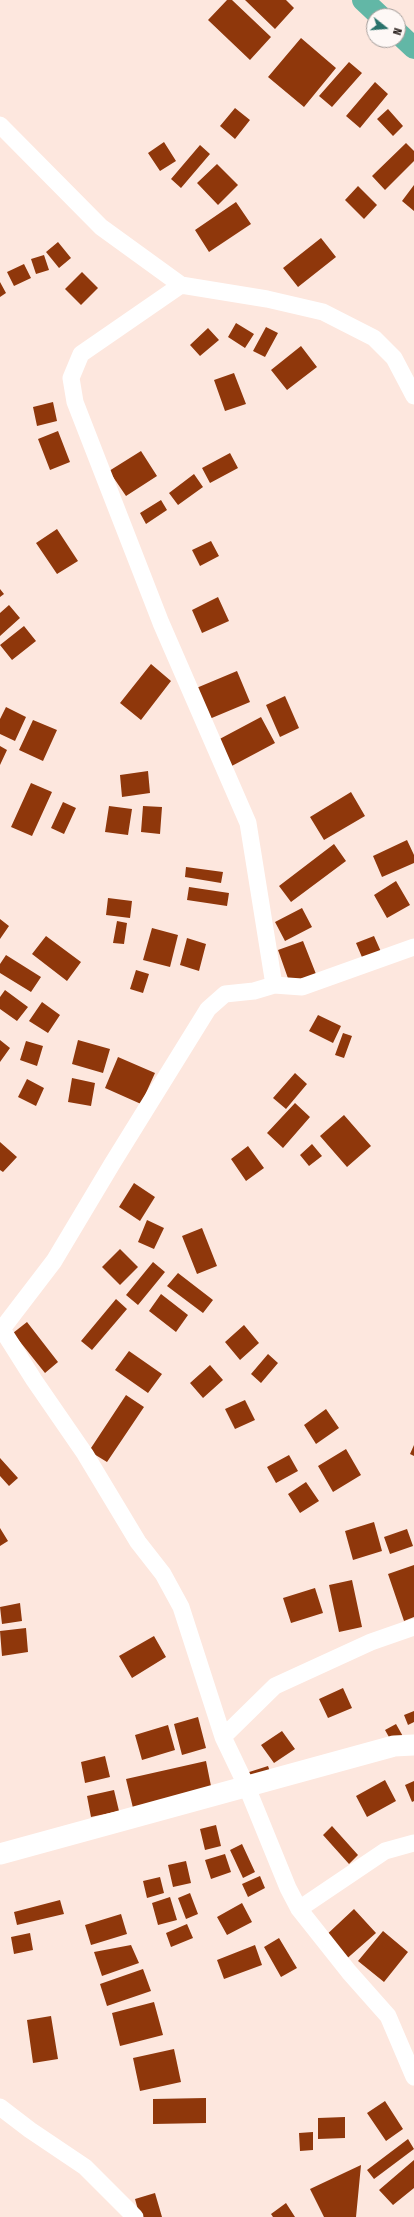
<!DOCTYPE html>
<html>
<head>
<meta charset="utf-8">
<style>
	body { margin:0 }
	#map { position:relative; width:414px; height:2217px; overflow:hidden; background:#fde7de; font-family:"Fira Sans Condensed",sans-serif }
	canvas { display:block }
	.north { position:absolute; left:366px; top:8px; width:40px; height:40px; box-sizing:border-box; background:#fef8f6; border:1px solid #a59e9b; border-radius:50%; rotate:107deg; font-size:11px; font-weight:700; line-height:16px; text-align:center; color:#1f1612 }
	.north::after { content:''; display:block; margin:auto; width:14px; height:18px; background:#2a726b; clip-path:polygon(50% 0,100% 100%,50% 72%,0 100%) }
</style>
</head>
<body>
<div id="map">
<canvas width="414" height="2217"></canvas>
<div class="north">N</div>
</div>
<script>
const context = document.querySelector('canvas').getContext('2d');
context.lineJoin = 'round';
function paint(path, color) {
  context.fillStyle = color;
  context.fill(path, 'evenodd');
}
function poly(rows) {
  const path = new Path2D();
  for (const r of rows) {
    path.moveTo(r[0], r[1]);
    for (let i = 2; i < r.length; i += 2) path.lineTo(r[i], r[i + 1]);
  }
  return path;
}
function trace(path, color, width, dash) {
  context.strokeStyle = color;
  context.lineWidth = width;
  context.lineCap = dash ? 'butt' : 'round';
  context.setLineDash(dash || []);
  context.stroke(path);
}
const building = poly([
	[227,0,232,0,271,37,250,60,208,20],
	[245,0,286,0,294,8,275,29],
	[301,38,336,68,304,107,268,77],
	[349,62,362,73,332,107,319,96],
	[375,82,388,94,360,128,346,116],
	[235,108,250,120,235,139,220,126],
	[388,109,403,126,393,136,377,119],
	[164,142,176,161,160,171,148,153],
	[406,143,414,151,414,161,385,190,372,176],
	[200,145,210,154,181,188,171,179],
	[217,164,238,185,218,205,197,183],
	[414,185,414,211,402,201],
	[358,186,377,205,364,219,345,200],
	[236,202,251,224,209,252,195,230],
	[321,238,336,257,298,287,283,268],
	[58,242,71,258,59,268,46,252],
	[44,255,49,270,36,274,31,259],
	[24,264,31,278,14,286,7,272],
	[82,272,98,288,81,305,65,289],
	[0,282,6,293,0,297],
	[236,323,254,334,245,348,228,337],
	[266,327,278,333,265,357,253,351],
	[208,328,219,340,200,356,190,345],
	[301,346,317,367,287,390,271,370],
	[234,373,246,404,225,411,214,380],
	[53,402,57,421,37,426,33,407],
	[58,431,70,462,50,470,38,439],
	[141,451,157,476,126,496,109,471],
	[230,453,238,468,210,483,202,468],
	[194,474,203,487,178,505,169,493],
	[161,500,167,510,146,524,140,513],
	[57,529,78,561,57,574,36,543],
	[211,541,219,556,200,566,192,550],
	[0,589,4,594,0,597],
	[218,597,229,621,202,633,192,610],
	[9,605,20,618,0,636,0,613],
	[24,626,36,641,12,660,0,645],
	[151,664,171,681,141,720,120,703],
	[237,671,250,702,207,720,194,689],
	[285,696,299,728,280,737,266,705],
	[6,707,26,717,15,741,0,734,0,719],
	[261,717,275,743,228,768,214,742],
	[33,720,57,730,43,761,19,750],
	[0,746,7,750,0,765],
	[148,771,150,793,122,797,120,775],
	[31,783,52,792,32,836,11,827],
	[351,792,365,816,324,840,310,817],
	[63,802,76,808,64,834,51,828],
	[109,806,132,809,128,835,105,832],
	[143,806,162,807,160,834,141,832],
	[407,840,414,855,414,863,382,877,373,856],
	[334,844,346,861,291,902,279,886],
	[186,867,223,872,221,883,185,877],
	[396,881,410,905,387,918,374,895],
	[189,887,229,893,227,906,187,900],
	[108,898,132,901,130,918,106,915],
	[302,908,312,927,285,941,275,922],
	[0,919,9,926,0,939],
	[117,921,127,923,124,944,113,943],
	[152,928,178,935,170,967,143,960],
	[46,936,81,962,67,981,32,954],
	[374,936,382,954,364,962,356,943],
	[187,938,206,944,199,971,180,965],
	[303,941,316,974,290,984,278,950],
	[6,955,41,977,31,992,0,973,0,964],
	[136,970,149,974,143,993,130,989],
	[5,990,28,1007,17,1021,0,1009,0,997],
	[42,1002,60,1015,48,1033,29,1021],
	[318,1015,341,1026,333,1043,309,1031],
	[343,1033,352,1036,344,1058,335,1055],
	[0,1040,10,1048,0,1062],
	[78,1040,110,1049,103,1073,72,1064],
	[26,1041,43,1046,37,1066,20,1060],
	[118,1057,155,1073,141,1104,105,1088],
	[295,1073,307,1084,286,1109,273,1098],
	[72,1078,95,1083,91,1106,68,1102],
	[27,1079,44,1088,36,1106,18,1097],
	[295,1103,310,1117,283,1148,267,1133],
	[344,1115,371,1146,347,1167,320,1136],
	[0,1142,17,1157,3,1172,0,1170],
	[312,1144,322,1156,309,1166,300,1155],
	[248,1146,264,1168,246,1181,231,1159],
	[134,1183,155,1197,140,1221,119,1207],
	[147,1220,164,1228,154,1249,138,1242],
	[202,1228,217,1266,197,1274,182,1236],
	[120,1249,138,1267,120,1285,102,1267],
	[153,1262,165,1272,138,1305,126,1295],
	[178,1273,213,1300,203,1313,167,1286],
	[161,1294,188,1315,176,1332,149,1311],
	[116,1299,127,1309,92,1350,81,1341],
	[27,1322,58,1362,45,1373,13,1333],
	[244,1325,259,1343,240,1360,225,1342],
	[129,1351,162,1374,148,1393,115,1370],
	[268,1354,278,1363,261,1383,251,1374],
	[210,1365,223,1380,203,1398,190,1383],
	[126,1395,144,1407,107,1462,89,1451],
	[245,1400,255,1420,235,1429,225,1409],
	[326,1409,339,1428,316,1444,304,1425],
	[414,1445,414,1456,410,1454],
	[346,1449,361,1475,333,1492,318,1466],
	[289,1455,298,1471,276,1483,267,1467],
	[0,1458,18,1478,9,1486,0,1476],
	[306,1482,319,1501,300,1513,288,1494],
	[374,1522,382,1551,353,1560,345,1531],
	[0,1528,8,1541,0,1546],
	[407,1529,413,1546,390,1554,384,1537],
	[414,1565,414,1617,404,1621,388,1574],
	[352,1580,362,1627,339,1632,329,1585],
	[315,1588,323,1613,291,1623,283,1598],
	[20,1603,22,1621,2,1624,0,1607],
	[26,1628,28,1652,2,1656,0,1631],
	[154,1636,166,1657,132,1678,119,1656],
	[343,1688,352,1708,328,1718,319,1699],
	[414,1711,414,1722,408,1725,404,1715],
	[198,1717,206,1748,182,1755,174,1724],
	[396,1724,405,1740,394,1746,385,1730],
	[168,1725,175,1750,142,1760,135,1735],
	[282,1731,295,1749,274,1763,261,1745],
	[105,1756,110,1777,85,1783,81,1762],
	[206,1761,212,1791,133,1808,126,1779],
	[268,1766,273,1780,250,1787,246,1773],
	[385,1780,396,1801,367,1817,356,1796],
	[414,1781,414,1801,412,1802,405,1785],
	[114,1790,119,1811,91,1817,87,1796],
	[216,1825,221,1846,205,1850,200,1829],
	[332,1826,358,1855,349,1864,323,1835],
	[242,1844,255,1872,243,1878,230,1850],
	[225,1854,231,1872,211,1879,205,1860],
	[186,1861,191,1883,173,1887,168,1865],
	[260,1876,265,1888,248,1897,242,1884],
	[160,1877,164,1893,147,1898,143,1881],
	[190,1893,198,1914,186,1919,178,1898],
	[170,1897,177,1920,158,1925,152,1903],
	[60,1900,64,1914,17,1925,14,1912],
	[242,1903,252,1922,227,1935,217,1917],
	[354,1909,376,1933,343,1962,322,1939],
	[121,1914,127,1934,91,1945,85,1925],
	[187,1924,193,1938,171,1947,166,1933],
	[383,1931,408,1952,384,1982,358,1961],
	[30,1933,33,1950,14,1954,11,1937],
	[279,1938,297,1968,281,1977,264,1947],
	[131,1945,139,1963,102,1976,94,1952],
	[255,1945,262,1965,224,1979,217,1960],
	[143,1969,151,1991,107,2006,100,1984],
	[154,2002,163,2035,120,2046,112,2013],
	[51,2016,58,2059,33,2063,27,2020],
	[174,2049,181,2082,140,2091,133,2058],
	[206,2098,206,2123,153,2124,153,2099],
	[385,2101,403,2129,386,2141,367,2113],
	[345,2117,345,2138,318,2139,318,2118],
	[313,2132,313,2150,300,2151,299,2133],
	[408,2139,414,2149,374,2179,367,2170],
	[414,2160,414,2188,393,2205,379,2190],
	[361,2165,356,2217,324,2217,310,2189],
	[155,2193,162,2217,140,2217,135,2199],
	[286,2203,295,2217,273,2217,271,2214]
]);
const minor = poly([
	[0,125,101,227,181,285,267,299,323,312,374,338,394,358,414,396],
	[181,285,81,354,71,378,75,402,161,623,248,823,274,985],
	[0,1326,34,1380,85,1454,138,1542,163,1574,181,1607,223,1737,246,1785,288,1888,299,1909,349,1972,388,2016,414,2077],
	[2,1329,54,1261,112,1164,208,1009,225,994,254,991,274,985,302,987,414,947],
	[223,1737,275,1686,371,1642,414,1627],
	[299,1909,385,1851,414,1843],
	[0,2107,30,2130,85,2167,135,2217]
]);
const tertiary = poly([
	[0,1854,394,1746,414,1745]
]);
const trunk = poly([
	[363,0,380,16],
	[398,33,414,48]
]);
paint(building, '#8f370b');
trace(minor, '#fff', 17);
trace(tertiary, '#fff', 21);
trace(trunk, '#62b7a6', 22);
</script>
</body>
</html>
